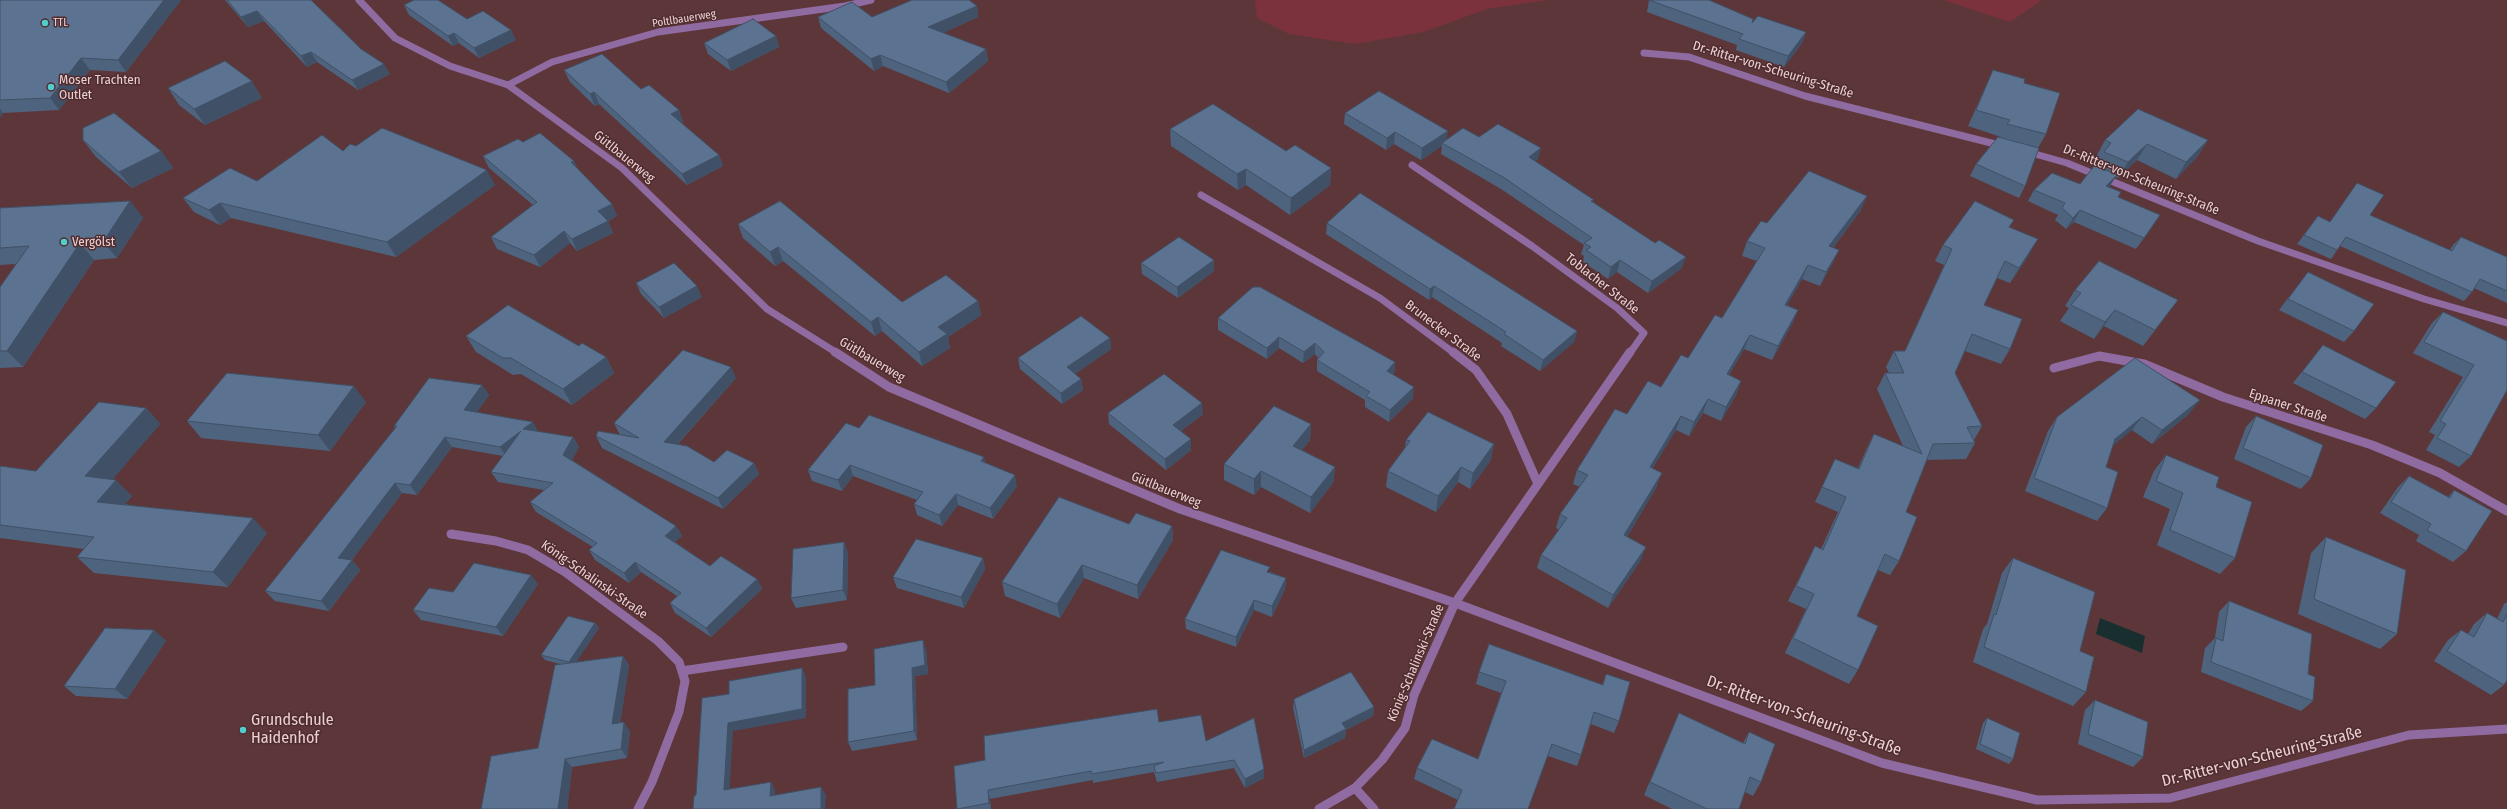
<!DOCTYPE html>
<html>
<head>
<meta charset="utf-8">
<style>
	body { margin:0 }
	canvas { display:block; background:#5c3639 }
</style>
</head>
<body>
<canvas width="2507" height="809"></canvas>
<script>
const context = document.querySelector('canvas').getContext('2d');
context.lineJoin = 'round';
function paint(path, color) {
  context.fillStyle = color;
  context.fill(path, 'evenodd');
}
function poly(rows) {
  const path = new Path2D();
  for (const r of rows) {
    path.moveTo(r[0], r[1]);
    for (let i = 2; i < r.length; i += 2) path.lineTo(r[i], r[i + 1]);
  }
  return path;
}
function trace(path, color, width, dash) {
  context.strokeStyle = color;
  context.lineWidth = width;
  context.lineCap = dash ? 'butt' : 'round';
  context.setLineDash(dash || []);
  context.stroke(path);
}
function drawText(font, color, halo, rows, align = 'center') {
  context.font = font + ' "Fira Sans Condensed",sans-serif';
  context.lineWidth = 3;
  context.setLineDash([]);
  context.textBaseline = 'middle';
  context.strokeStyle = halo;
  context.fillStyle = color;
  for (const [text, x, y, turn = 0] of rows) {
    context.save();
    context.translate(x, y);
    context.rotate((+turn || 0) * Math.PI / 180);
    context.textAlign = isNaN(turn) ? turn : align;
    if (halo) context.strokeText(text, 0, 0);
    context.fillText(text, 0, 0);
    context.restore();
  }
}
const green = poly([
	[1255,0,1548,0,1487,9,1423,32,1355,44,1289,34,1257,18],
	[1943,0,2042,0,2010,22]
]);
const water = poly([
	[2100,618,2145,636,2142,653,2096,634]
]);
const streetFar1 = poly([
	[359,0,395,38,450,66,508,85,622,168,767,309,837,353],
	[1644,53,1689,57,1805,96,2003,146],
	[508,85,552,62,658,32,845,6,871,0],
	[2028,152,2067,163,2258,241,2424,299,2507,323],
	[1412,165,1532,246,1617,308,1644,333,1630,353],
	[1201,195,1380,298,1454,353]
]);
const street = poly([
	[835,352,889,387,1180,509,1455,603,1882,763,2037,800,2170,798,2409,735,2507,729],
	[2054,368,2099,356,2144,364,2223,397,2372,445,2440,473,2507,511],
	[1538,484,1630,352],
	[451,534,496,541,528,550,565,572,658,641,679,662,685,681,679,712,652,782,638,809],
	[682,671,843,647],
	[1355,788,1374,809],
	[1319,809,1355,788,1382,760,1405,728,1414,695,1455,603,1538,484,1507,414,1476,370,1453,352]
]);
const wall = poly([
	[0,0,181,0,126,72,90,70,59,110,3,113,0,117],
	[225,0,311,0,361,49,390,74,358,90,317,62,307,67,264,21,248,27],
	[1649,0,1752,22,1806,32,1802,43,1784,67,1736,50,1737,45,1647,12],
	[404,5,467,19,516,40,479,58,459,43,453,46,409,15],
	[977,6,978,17,943,33,986,49,988,61,949,93,883,66,874,71,821,28,818,17,872,17],
	[776,36,779,47,731,71,708,54,704,43],
	[564,70,641,89,679,110,683,122,681,123,719,155,723,166,687,185,599,104,595,106,570,82],
	[1993,70,2024,83,2046,134,2038,148,2025,186,2019,198,1970,176,1976,164,2001,137,1968,126],
	[168,88,262,98,205,125,179,105],
	[1345,113,1446,140,1479,137,1538,159,1535,161,1593,202,1682,268,1648,293,1617,272,1608,279,1583,262,1584,256,1581,254,1584,245,1501,189,1441,154,1442,146,1421,160,1394,144,1386,150,1344,124],
	[1170,129,1286,151,1331,168,1330,185,1290,215,1246,185,1238,190,1171,146],
	[83,140,161,151,173,168,132,188,96,157],
	[2105,140,2208,140,2197,157,2176,179,2137,160,2118,178,2115,177,2109,187,2118,197,2153,226,2136,249,2074,222,2066,229,2055,220,2058,215,2028,201,2034,190,2080,184,2096,166,2100,159,2096,157],
	[523,142,574,161,577,168,612,204,617,216,608,221,613,233,577,251,570,243,540,267,497,249,491,237,533,205,489,168,483,156],
	[356,146,495,185,396,257,231,218,220,225,194,212,183,198,257,181],
	[2357,183,2370,215,2450,250,2453,245,2461,237,2507,257,2507,303,2474,288,2472,292,2464,301,2340,246,2331,259,2297,244,2318,216,2330,222],
	[130,201,143,218,117,258,94,260,23,367,0,368,0,287,16,264,0,265,0,208],
	[1861,210,1833,248,1839,250,1832,264,1820,286,1802,279,1787,305,1798,310,1792,324,1772,360,1744,349,1729,375,1741,381,1736,395,1721,421,1703,413,1689,436,1676,430,1652,469,1657,486,1627,537,1641,560,1608,608,1537,568,1541,555,1559,530,1556,528,1560,514,1580,487,1573,484,1577,470,1627,414,1661,387,1688,358,1722,318,1757,261,1742,256,1747,241,1767,223],
	[1327,223,1577,331,1574,342,1540,371,1501,346,1502,343,1432,297,1429,300,1326,234],
	[738,224,902,302,978,301,981,315,948,337,950,348,922,366,882,331,875,336,783,261,775,266,743,238],
	[2010,227,2029,255,2010,283,1997,278,1984,305,2010,349,2001,364,1965,351,1955,373,1982,426,1974,440,1975,443,1966,459,1927,460,1906,512,1899,561,1890,575,1878,570,1857,616,1858,670,1849,684,1785,653,1806,609,1788,601,1815,546,1821,549,1838,512,1815,502,1835,459,1858,468,1866,450,1874,434,1903,446,1877,389,1885,373,1889,373,1886,367,1894,351,1905,351,1944,265,1935,261,1943,245],
	[1141,263,1214,271,1178,298,1142,274],
	[2308,272,2354,331,2344,342,2279,310],
	[636,283,702,297,664,318,641,294],
	[2075,290,2166,316,2143,346,2104,326,2094,339,2060,321,2069,308,2065,306],
	[2443,312,2507,341,2471,456,2459,467,2426,450,2435,435,2429,432,2463,377,2413,353,2432,323],
	[1218,318,1395,362,1394,374,1393,374,1413,398,1389,422,1365,407,1365,400,1317,371,1317,360,1318,358,1315,354,1303,363,1279,348,1267,359,1218,330],
	[466,336,579,346,606,357,614,373,572,405,521,374,513,375,476,352],
	[1110,338,1111,349,1075,374,1081,379,1083,390,1062,404,1020,369,1018,358],
	[2323,345,2376,408,2365,419,2293,383],
	[736,378,677,445,714,462,754,463,759,474,723,509,602,448,596,436,622,435,620,435,614,423],
	[482,385,489,395,477,412,539,432,573,437,579,447,572,460,676,526,682,536,675,542,710,566,757,579,762,589,711,637,675,613,670,603,677,596,641,572,629,583,595,560,589,550,593,547,536,512,530,502,544,490,498,482,491,472,503,456,452,447,417,495,402,493,352,560,360,570,329,611,275,601,265,591,395,428,394,426],
	[366,402,330,451,201,438,187,421],
	[146,408,160,424,112,479,132,496,125,504,267,533,228,587,94,573,77,557,84,549,0,538,0,466,36,471],
	[1108,413,1203,414,1181,431,1191,450,1166,470,1109,424],
	[2189,414,2152,444,2132,430,2112,446,2106,467,2107,508,2097,521,2025,491,2048,431,2057,417],
	[2256,416,2311,478,2301,489,2234,459,2246,427],
	[1311,424,1310,440,1302,450,1335,467,1333,483,1310,513,1261,487,1254,495,1224,480,1224,464],
	[859,428,986,463,1017,486,993,519,958,505,942,526,917,515,914,504,917,500,853,476,842,491,812,481,808,470],
	[1406,440,1491,460,1470,489,1458,482,1436,512,1386,487,1388,471,1405,448],
	[2166,455,2235,558,2220,574,2157,545,2170,509,2143,497,2154,471],
	[2409,476,2448,497,2454,490,2466,551,2453,562,2416,541,2419,535,2380,513,2398,487],
	[1129,524,1172,526,1173,540,1138,599,1084,578,1060,618,1005,596,1002,582],
	[2326,537,2397,634,2380,649,2298,614,2311,553],
	[844,542,848,553,847,600,796,608,791,598],
	[983,558,985,569,964,608,897,588,893,577],
	[2013,558,2080,651,2086,692,2073,706,1973,662,1983,629,1987,624,2002,573],
	[1270,572,1286,578,1285,589,1272,617,1254,610,1236,647,1186,629,1185,619],
	[538,584,503,636,421,620,413,610,453,592],
	[2229,601,2308,674,2313,701,2301,711,2201,672,2205,648,2215,638,2219,612],
	[2507,602,2507,680,2504,685,2491,695,2434,661,2448,640,2461,630,2468,634,2474,624,2487,613,2497,619,2504,604],
	[595,623,599,628,576,662,623,656,629,665,620,723,630,731,627,758,572,767,567,809,481,809,538,748,560,664,545,660,541,655],
	[154,630,166,641,127,699,76,696,64,686],
	[926,649,928,674,915,676,917,740,852,751,848,742,875,685],
	[1479,672,1602,685,1606,674,1619,721,1614,733,1591,724,1581,755,1577,766,1548,756,1458,800,1414,779,1417,768,1478,759,1501,693,1476,684],
	[1294,699,1374,707,1373,716,1346,730,1345,738,1304,758,1293,708],
	[2095,700,2143,757,2133,767,2078,744,2085,710],
	[1679,713,1743,743,1749,732,1761,782,1753,796,1745,792,1739,809,1672,809,1644,795],
	[1987,718,2013,759,2009,764,1976,749,1983,723],
	[1159,722,1264,769,1264,778,1245,788,1234,768,1157,782,1154,772,1093,783,1093,780,990,799,991,809,957,809,985,760]
]);
const shadedWall = poly([
	[164,0,181,0,126,72,118,60],
	[977,6,978,17,930,39,928,27],
	[257,11,264,21,248,27,241,17],
	[511,30,516,40,479,58,474,48],
	[1806,32,1802,43,1784,67,1788,56],
	[454,33,459,43,453,46,448,36],
	[776,36,779,47,731,71,727,60],
	[986,49,988,61,949,93,946,82],
	[311,52,317,62,307,67,301,56],
	[880,55,883,66,874,71,871,59],
	[81,58,90,70,59,110,50,98],
	[384,64,390,74,358,90,352,80],
	[252,81,262,98,205,125,194,109],
	[594,92,599,104,595,106,590,94],
	[0,109,3,113,0,117],
	[679,110,683,122,675,125,671,114],
	[1448,131,1446,142,1442,143,1442,146,1421,160,1422,148],
	[1395,132,1394,144,1386,150,1387,138],
	[2208,140,2197,157,2176,179,2186,162],
	[2147,144,2137,160,2118,178,2128,162],
	[1541,148,1538,159,1526,168,1529,157],
	[161,151,173,168,132,188,119,172],
	[719,155,723,166,687,185,682,174],
	[574,161,579,172,571,162],
	[1331,168,1330,185,1290,215,1291,198],
	[1246,169,1246,185,1238,190,1237,174],
	[487,170,495,185,396,257,387,242],
	[2117,175,2110,186,2099,197,2106,186],
	[1867,196,1861,210,1823,261,1829,246],
	[130,201,143,218,117,258,103,242],
	[220,203,231,218,220,225,209,210],
	[612,204,617,216,603,223,598,211],
	[2080,210,2074,222,2066,229,2073,218],
	[2160,215,2153,226,2136,249,2144,238],
	[608,221,613,233,577,251,572,239],
	[564,231,570,243,540,267,534,255],
	[2038,239,2029,255,2010,283,2019,268],
	[80,243,94,260,23,367,7,351],
	[778,247,783,261,775,266,770,252],
	[1839,250,1832,264,1820,286,1826,272],
	[1686,257,1682,268,1648,293,1652,281],
	[1214,260,1214,271,1178,298,1177,287],
	[1620,260,1617,272,1608,279,1611,267],
	[1808,265,1802,279,1779,319,1785,305],
	[697,286,702,297,664,318,659,307],
	[1434,286,1432,297,1429,300,1430,289],
	[978,301,981,315,948,337,950,348,922,366,919,352,938,327],
	[1798,310,1792,324,1772,360,1778,346],
	[2115,310,2104,326,2094,339,2105,322],
	[878,317,882,331,875,336,871,322],
	[1577,331,1574,342,1540,371,1543,360],
	[1750,335,1744,349,1721,388,1727,374],
	[1279,337,1279,348,1267,359,1267,348],
	[1110,338,1111,349,1069,378,1067,367],
	[1315,343,1315,354,1303,363,1304,352],
	[606,357,614,373,572,405,563,389],
	[1395,362,1394,374,1385,382,1387,371],
	[731,367,736,378,669,453,664,442],
	[1081,379,1083,390,1062,404,1061,393],
	[1741,381,1736,395,1721,421,1726,407],
	[482,385,489,395,471,420,464,410],
	[354,386,366,402,330,451,318,435],
	[1414,387,1413,398,1389,422,1390,410],
	[1708,399,1703,413,1689,436,1694,422],
	[2200,400,2189,414,2152,444,2162,430],
	[1202,403,1203,414,1174,437,1173,425],
	[146,408,160,424,102,492,85,476],
	[1681,416,1676,430,1645,481,1650,467],
	[2142,417,2132,430,2105,452,2115,439],
	[533,422,539,432,523,429],
	[1311,424,1310,440,1292,462,1293,446],
	[521,431,507,457,500,447],
	[445,437,452,447,417,495,410,485],
	[573,437,579,447,569,465,563,455],
	[1191,439,1191,450,1166,470,1165,459],
	[1494,444,1491,460,1470,489,1473,473],
	[984,457,987,468,981,461],
	[754,463,759,474,723,509,718,498],
	[850,465,853,476,842,491,838,480],
	[1335,467,1333,483,1310,513,1311,497],
	[1461,467,1458,482,1436,512,1438,496],
	[1261,471,1261,487,1254,495,1254,479],
	[1662,473,1657,486,1620,549,1624,535],
	[1015,475,1017,486,993,519,990,508],
	[116,480,132,496,114,517,97,502],
	[395,483,402,493,352,560,360,570,329,611,321,601,338,558],
	[956,494,958,505,942,526,939,515],
	[253,518,267,533,228,587,213,572],
	[676,526,682,536,670,546,665,536],
	[1172,526,1173,540,1138,599,1137,585],
	[844,542,848,553,847,600,843,590],
	[1646,547,1641,560,1608,608,1613,595],
	[983,558,985,569,964,608,961,597],
	[635,562,641,572,629,583,624,573],
	[1082,565,1084,578,1060,618,1057,604],
	[531,575,538,584,503,636,496,627],
	[1286,578,1285,589,1272,617,1272,606],
	[757,579,762,589,711,637,706,628],
	[1254,600,1254,610,1236,647,1236,637],
	[595,623,599,628,573,667,569,662],
	[154,630,166,641,127,699,115,689],
	[923,640,926,649,928,674,915,676,917,740,914,731,912,668],
	[623,656,629,665,619,733,612,724],
	[802,668,806,677,806,718,733,731,729,798,724,790,728,723],
	[1374,707,1373,716,1346,730,1345,738,1304,758,1304,750,1342,723],
	[624,722,630,731,627,758,621,749],
	[565,759,572,767,567,809,558,809],
	[1264,769,1264,778,1245,788,1245,779],
	[771,782,775,790,775,804,770,796],
	[821,787,826,795,825,809,821,809],
	[988,790,990,799,991,809,989,803]
]);
const building = poly([
	[0,0,164,0,118,60,81,58,50,98,0,100,0,0],
	[227,0,311,0,361,49,384,64,352,80,311,52,301,56,257,11,241,17,227,0],
	[414,0,438,0,467,19,483,11,511,30,474,48,454,33,448,36,404,5,414,0],
	[912,0,969,0,977,6,928,27,986,49,946,82,880,55,871,59,818,17,852,2,872,17,912,0],
	[1649,0,1709,0,1753,19,1752,23,1758,16,1806,32,1788,56,1739,39,1743,34,1649,0],
	[753,19,776,36,727,60,704,43,753,19],
	[602,54,641,89,649,85,679,110,671,114,719,155,682,174,594,92,590,94,564,70,602,54],
	[225,61,252,81,194,109,168,88,225,61],
	[1993,70,2025,79,2024,83,2060,93,2046,134,2007,124,2010,120,1976,110,1993,70],
	[1379,91,1448,131,1422,148,1395,132,1387,138,1345,113,1379,91],
	[1213,104,1286,151,1295,145,1331,168,1291,198,1246,169,1237,174,1170,129,1213,104],
	[2138,109,2208,140,2186,162,2147,144,2128,162,2104,152,2111,143,2105,140,2138,109],
	[114,113,161,151,119,172,83,140,83,128,114,113],
	[1498,124,1541,148,1529,157,1594,200,1591,201,1655,243,1659,240,1686,257,1652,281,1620,260,1611,267,1586,250,1591,247,1584,243,1592,238,1503,177,1442,143,1463,128,1479,137,1498,124],
	[382,128,487,170,387,242,220,203,209,210,183,198,230,168,257,181,322,135,343,151,350,144,356,146,382,128],
	[540,133,574,161,571,162,612,204,598,211,608,221,572,239,564,231,534,255,491,237,537,202,483,156,518,139,523,142,540,133],
	[1998,137,2039,148,2025,186,1976,164,1998,137],
	[2095,165,2117,175,2106,186,2121,192,2118,197,2160,215,2144,238,2080,210,2073,218,2062,208,2065,203,2034,190,2052,173,2080,184,2095,165],
	[1809,171,1867,196,1829,246,1839,250,1826,272,1808,265,1785,305,1798,310,1778,346,1750,335,1727,374,1741,381,1726,407,1708,399,1694,422,1681,416,1650,467,1662,473,1624,535,1646,547,1613,595,1541,555,1567,518,1560,514,1588,475,1577,470,1615,409,1627,414,1648,381,1661,387,1681,355,1688,358,1715,315,1722,318,1765,248,1747,241,1761,221,1767,223,1809,171],
	[2357,183,2384,195,2370,215,2452,251,2461,237,2507,257,2507,291,2480,279,2472,292,2346,237,2337,250,2304,235,2318,216,2330,222,2357,183],
	[1360,193,1577,331,1543,360,1504,334,1506,332,1434,286,1430,289,1327,223,1360,193],
	[130,201,103,242,80,243,7,351,0,351,0,287,29,246,0,248,0,208,130,201],
	[780,201,902,302,946,275,978,301,938,327,947,334,919,352,878,317,871,322,778,247,770,252,738,224,780,201],
	[1975,201,2014,220,2009,227,2038,239,2019,268,2005,261,1984,305,2022,319,2010,349,1972,334,1955,373,1982,426,1967,427,1975,443,1933,444,1906,512,1917,517,1899,561,1885,554,1857,616,1878,626,1858,670,1793,638,1814,594,1796,586,1815,546,1823,550,1846,497,1822,487,1835,459,1859,469,1874,434,1922,454,1885,373,1904,373,1894,351,1905,351,1952,249,1943,245,1975,201],
	[1179,237,1214,260,1177,287,1141,263,1179,237],
	[2099,261,2178,300,2155,330,2115,310,2105,322,2071,305,2081,293,2075,290,2099,261],
	[674,263,697,286,659,307,636,283,674,263],
	[2308,272,2374,304,2354,331,2288,299,2308,272],
	[1253,287,1260,287,1395,362,1387,371,1414,387,1390,410,1366,396,1370,392,1317,360,1324,352,1315,343,1304,352,1279,337,1267,348,1218,318,1253,287],
	[508,305,579,346,582,343,606,357,563,389,511,358,503,358,466,336,508,305],
	[2443,312,2507,341,2507,390,2471,456,2437,438,2446,424,2440,421,2474,365,2424,342,2443,312],
	[1081,316,1110,338,1067,367,1081,379,1061,393,1018,358,1081,316],
	[2323,345,2396,382,2376,408,2302,372,2323,345],
	[683,350,731,367,664,442,687,446,714,462,727,450,754,463,718,498,596,436,598,431,639,438,614,423,683,350],
	[2135,358,2200,400,2162,430,2142,417,2115,439,2106,467,2118,472,2107,508,2034,478,2057,417,2135,358],
	[227,373,354,386,318,435,187,421,227,373],
	[1164,374,1202,403,1173,425,1191,439,1165,459,1108,413,1164,374],
	[429,378,482,385,464,410,533,422,523,429,573,437,563,455,676,526,665,536,710,566,721,556,757,579,706,628,670,603,681,593,635,562,624,573,589,550,597,543,530,502,553,483,491,472,521,431,500,447,445,437,410,485,395,483,338,558,352,560,321,601,265,591,397,426,394,426,429,378],
	[99,402,146,408,85,476,116,480,97,502,253,518,213,572,77,557,94,537,0,525,0,466,36,471,99,402],
	[1274,406,1311,424,1293,446,1335,467,1311,497,1261,471,1254,479,1224,464,1274,406],
	[1428,412,1494,444,1473,473,1461,467,1438,496,1388,471,1410,441,1406,440,1428,412],
	[869,415,984,457,981,461,1015,475,990,508,956,494,939,515,914,504,923,492,850,465,838,480,808,470,846,423,859,428,869,415],
	[2256,416,2323,445,2311,478,2243,448,2256,416],
	[2166,455,2219,477,2216,487,2252,502,2235,558,2170,530,2183,493,2156,481,2166,455],
	[2409,476,2450,498,2454,490,2492,511,2466,551,2427,530,2431,524,2391,502,2409,476],
	[1059,497,1129,524,1136,513,1172,526,1137,585,1082,565,1057,604,1002,582,1059,497],
	[2326,537,2406,570,2397,634,2314,599,2326,537],
	[916,539,983,558,961,597,893,577,916,539],
	[844,542,843,590,791,598,793,549,844,542],
	[1221,550,1270,567,1267,572,1286,578,1272,606,1254,600,1236,637,1185,619,1221,550],
	[2013,558,2095,592,2080,651,2094,657,2086,692,1984,647,1994,614,1996,615,2013,558],
	[474,563,531,575,496,627,413,610,429,588,453,592,474,563],
	[2229,601,2312,634,2308,674,2315,677,2313,701,2211,662,2216,638,2223,641,2229,601],
	[2487,613,2503,622,2507,614,2507,680,2504,685,2447,651,2461,630,2474,637,2487,613],
	[568,616,595,623,569,662,541,655,568,616],
	[105,628,154,630,115,689,64,686,105,628],
	[923,640,925,665,912,668,914,731,848,742,848,689,875,685,874,649,923,640],
	[1489,644,1603,685,1606,674,1630,682,1619,721,1594,712,1581,755,1552,744,1528,809,1454,809,1462,790,1417,768,1432,739,1478,759,1506,681,1479,672,1489,644],
	[623,656,612,724,624,722,621,749,565,759,558,809,481,809,491,756,538,748,555,665,623,656],
	[802,668,802,709,728,723,724,790,771,782,770,796,821,787,821,809,693,809,694,796,696,795,702,698,729,694,729,681,802,668],
	[1351,672,1374,707,1342,723,1346,729,1304,750,1294,699,1351,672],
	[2095,700,2148,722,2143,757,2088,734,2095,700],
	[1157,709,1159,722,1201,715,1206,741,1254,718,1264,769,1245,779,1234,760,1156,773,1154,766,1164,762,1092,774,1091,771,988,790,989,803,957,809,954,766,985,760,984,736,1157,709],
	[1679,713,1745,744,1749,732,1775,744,1761,782,1750,777,1739,809,1707,809,1650,782,1679,713],
	[1987,718,2020,733,2013,759,1980,744,1987,718]
]);
const markers = [
	[45,23,4,"#52cdcc"],
	[51,87,4,"#52cdcc"],
	[64,242,4,"#52cdcc"],
	[243,730,4,"#52cdcc"]
];
const farStreetnames = [
	["Poltlbauerweg",684,19,-9]
];
const farPoinames = [
	["TTL",53,23]
];
const streetNames = [
	["Dr.-Ritter-von-Scheuring-Straße",1773,70,17],
	["Gütlbauerweg",624,157,39],
	["Dr.-Ritter-von-Scheuring-Straße",2141,180,22],
	["Toblacher Straße",1602,284,38],
	["Brunecker Straße",1443,331,37],
	["Gütlbauerweg",872,360,31],
	["Eppaner Straße",2288,406,18],
	["Gütlbauerweg",1166,490,22],
	["König-Schalinski-Straße",594,580,35],
	["König-Schalinski-Straße",1416,663,-67]
];
const poiNames = [
	["Moser Trachten",59,80],
	["Outlet",59,95],
	["Vergölst",72,242]
];
const nearStreetnames = [
	["Dr.-Ritter-von-Scheuring-Straße",1804,716,20],
	["Dr.-Ritter-von-Scheuring-Straße",2262,757,-14]
];
const nearPoinames = [
	["Grundschule",251,721],
	["Haidenhof",251,739]
];
paint(green, '#7b323c');
paint(water, '#192f2f');
trace(streetFar1, '#8f6ba1', 7);
trace(street, '#8f6ba1', 9);
paint(wall, '#4e637d');
paint(shadedWall, '#405066');
paint(building, '#5b7391');
trace(building, '#405066', 1);
for (const [x, y, r, color] of markers) {
  const dot = new Path2D();
  dot.arc(x, y, r, 0, 2 * Math.PI);
  context.fillStyle = color;
  context.fill(dot);
  trace(dot, '#502c2f', 1.5);
}
drawText('11px', '#ead1d3', '#502c2f', farStreetnames);
drawText('11px', '#ead1d3', '#502c2f', farPoinames, 'left');
drawText('13px', '#ead1d3', '#502c2f', streetNames);
drawText('13px', '#ead1d3', '#502c2f', poiNames, 'left');
drawText('16px', '#ead1d3', '#502c2f', nearStreetnames);
drawText('16px', '#ead1d3', '#502c2f', nearPoinames, 'left');
</script>
</body>
</html>
